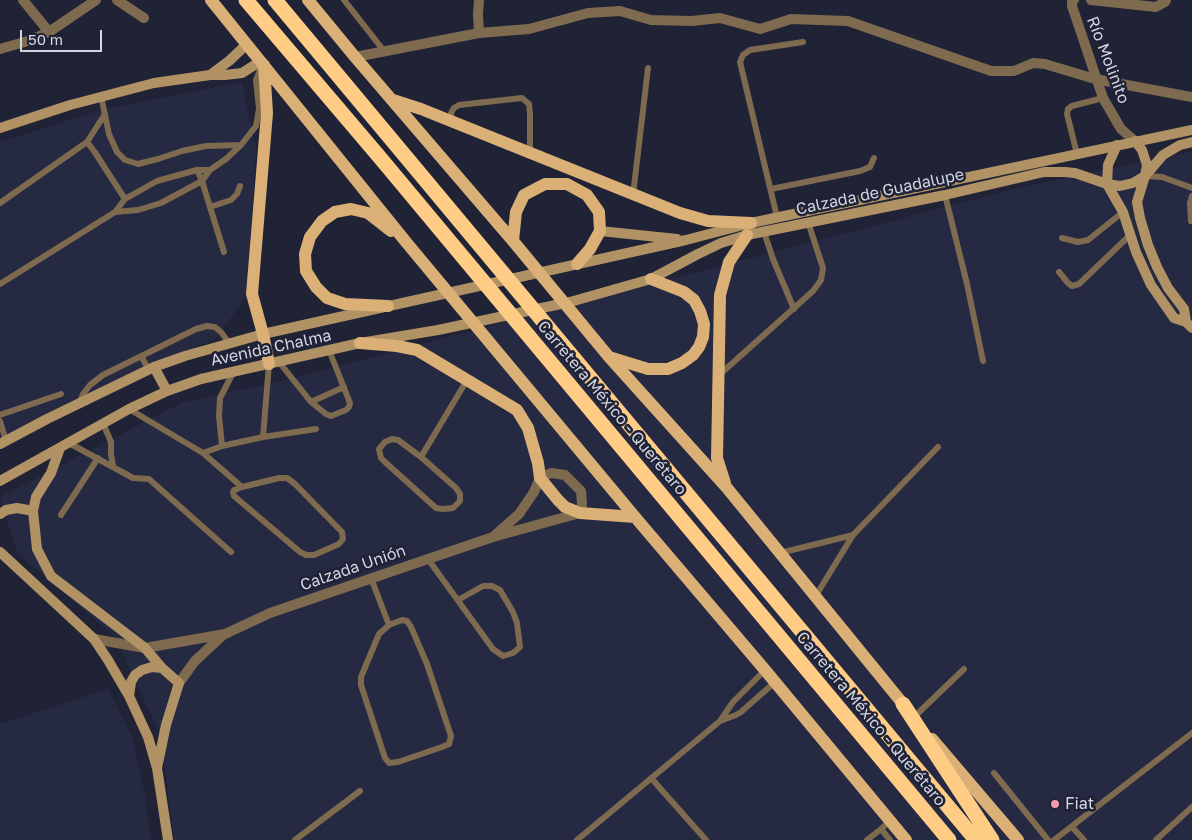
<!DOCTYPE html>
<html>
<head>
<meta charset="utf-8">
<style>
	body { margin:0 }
	#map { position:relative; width:1192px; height:840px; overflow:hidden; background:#202235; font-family:"Golos Text",sans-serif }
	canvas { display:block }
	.scale { position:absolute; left:20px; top:30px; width:82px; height:22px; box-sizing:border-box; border:2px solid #d3d6e3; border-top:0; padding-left:6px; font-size:15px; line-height:18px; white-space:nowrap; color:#d3d6e3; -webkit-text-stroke:4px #202235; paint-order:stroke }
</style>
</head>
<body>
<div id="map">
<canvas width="1192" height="840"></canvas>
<div class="scale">50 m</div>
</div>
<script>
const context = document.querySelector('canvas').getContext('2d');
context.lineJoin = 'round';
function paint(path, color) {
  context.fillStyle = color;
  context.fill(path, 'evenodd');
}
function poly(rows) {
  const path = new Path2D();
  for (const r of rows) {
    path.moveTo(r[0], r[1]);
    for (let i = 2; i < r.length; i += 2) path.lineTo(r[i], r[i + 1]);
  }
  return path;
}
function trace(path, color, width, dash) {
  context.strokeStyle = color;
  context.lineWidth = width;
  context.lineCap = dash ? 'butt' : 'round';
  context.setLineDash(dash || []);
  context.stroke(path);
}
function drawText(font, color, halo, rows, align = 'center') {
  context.font = font + ' "Golos Text",sans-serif';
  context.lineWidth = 5;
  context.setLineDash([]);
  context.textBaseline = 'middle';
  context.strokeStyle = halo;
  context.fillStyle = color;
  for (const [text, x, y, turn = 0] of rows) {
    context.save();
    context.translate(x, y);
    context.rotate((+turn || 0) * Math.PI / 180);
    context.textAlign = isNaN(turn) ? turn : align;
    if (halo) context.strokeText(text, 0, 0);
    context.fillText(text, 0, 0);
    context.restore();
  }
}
const built = poly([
	[242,82,256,149,247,296,216,338,0,443,0,142,104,109],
	[1192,151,1192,840,174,840,161,737,115,637,17,553,0,497,183,402,273,383,1018,188],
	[108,689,133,739,145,795,151,840,0,840,0,724]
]);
const lane = poly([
	[344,0,384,51],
	[101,96,109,134,117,152,125,160,138,164,158,159,182,151,206,146,241,145],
	[452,121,451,113,454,108,459,105,522,98,529,104,530,113,530,152],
	[87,142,105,114],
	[1077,154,1067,114,1068,109,1072,106,1103,98],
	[197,170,202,181,224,252],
	[1145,176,1162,177,1192,188],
	[771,189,860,171,870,167,874,158],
	[633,195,648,68],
	[945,195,967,284,983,361],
	[0,203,87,142,94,151,125,199],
	[210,207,231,200,237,194,240,186],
	[115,212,138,210,161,203,202,181,210,170,226,159,241,145,256,126,259,109,256,80,261,67],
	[777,217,740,62,743,55,750,50,803,42],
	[1191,221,1190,203,1192,196],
	[764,232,773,259,794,309],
	[1062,238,1078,242,1088,240,1123,212],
	[1059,272,1068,283,1072,286,1079,284,1130,235],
	[0,284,115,212,125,199,157,181,197,170,210,170],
	[141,356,149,370],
	[279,362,311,402,326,414,331,416,346,410,349,407,350,403,329,350],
	[718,376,813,291,821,280,823,268,808,222],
	[311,402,344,387],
	[79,404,83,394,90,385,103,375,196,329,207,326,215,327,221,332,229,343],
	[129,409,203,453,242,487],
	[0,415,61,394],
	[0,421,6,441],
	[103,423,111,442,111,454,113,466],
	[263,437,269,364],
	[392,439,398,440,421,457,456,488,460,494,460,501,453,508,443,509,436,508,385,462,381,458,379,449,385,442,392,439],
	[69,443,133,478,149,479,231,552],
	[222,446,219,416,220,398,234,371],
	[203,453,222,446,263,437,316,429],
	[421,457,467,380],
	[279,478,287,478,295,484,342,532,343,539,339,544,314,555,306,555,300,552,234,496,233,492,234,490,242,487,279,478],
	[61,515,98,458],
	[780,553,853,535],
	[428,559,446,584,493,649,503,656,513,653,520,647,517,623,513,612,500,590,492,586,483,586,458,600],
	[371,578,389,625],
	[815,597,853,535,938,447],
	[402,620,407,621,411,627,427,664,451,736,449,744,442,747,398,762,389,763,385,758,361,685,361,677,379,634,389,625,402,620],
	[914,717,964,669],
	[720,721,733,702,765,670],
	[994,773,1048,840],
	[651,778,706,840],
	[890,821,881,829,890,840],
	[1072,827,1084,840],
	[295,840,360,791],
	[577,840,720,721,736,715,741,712,775,682],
	[867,840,881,829],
	[1054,840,1192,733],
	[1156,840,1192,807]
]);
const street = poly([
	[23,0,49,32],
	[117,0,144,18],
	[1074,0,1072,1,1072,6,1103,98,1121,129,1135,141],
	[1091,0,1156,7,1165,2,1166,0],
	[479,33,478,14,479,0],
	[0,49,28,41,49,32,96,0],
	[355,57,479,33,529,29,588,13,620,11,651,20,692,21,720,18,760,29,791,19,848,21,991,71,1014,71,1033,63,1045,64,1095,79,1192,97],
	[94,639,145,648,225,634,270,613,428,559,493,537,580,513,582,504,581,491,565,475,551,473,540,478,534,492,519,514,493,537],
	[179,683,195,661,224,634]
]);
const secondary = poly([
	[210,75,229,61,247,44],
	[0,128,70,105,154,83,210,75,225,75,242,73,261,61],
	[1135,141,1142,150,1147,165,1145,176,1137,202,1140,218,1148,245,1157,267,1168,288,1184,309,1186,322],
	[1117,145,1108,165,1107,184,1123,212,1136,252,1151,285,1174,318,1186,322,1192,328],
	[600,231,677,239],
	[154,367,167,391],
	[0,444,47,419,154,367,185,356,263,334,686,240,751,223,1192,130],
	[60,448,51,473,36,497,33,511,37,549,51,576,145,648,162,668,179,683,166,725,157,768],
	[0,481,129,409,167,391,201,379,360,343,438,330,570,302,651,279,698,254,721,243,747,235,945,195,1044,172,1065,172,1075,173,1107,184,1120,186,1133,183,1145,176,1163,155,1180,145,1192,142],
	[0,514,6,510,17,508,33,511],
	[0,552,94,639,108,660,129,696,148,737,157,768,168,840],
	[129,696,131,682,135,675,142,670,152,667,162,668]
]);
const primary = poly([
	[211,0,406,242,635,517,765,670,906,840],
	[308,0,355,57,513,241,609,357,727,488,908,710],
	[264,65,267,113,252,294,263,334,269,364],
	[393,100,421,109,680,213,708,221,751,223],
	[513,241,516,212,524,195,545,184,567,184,587,195,599,212,600,231,590,249,577,264],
	[388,306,345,304,327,298,316,287,306,271,305,254,310,237,322,221,335,212,351,209,368,213,391,231],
	[360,343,397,346,417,350,517,410,528,428,538,463,540,478,558,500,565,507,580,513,635,517],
	[609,357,648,369,668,369,682,363,693,355,699,347,703,337,704,324,700,311,694,300,684,292,651,279],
	[725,483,717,458,720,295,729,262,747,235],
	[932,739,1018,840]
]);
const highway = poly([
	[246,0,382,160,949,840],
	[275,0,976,840],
	[903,704,992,840]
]);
const markers = [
	[1055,804,5,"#f39aab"]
];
const streetNames = [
	["Río Molinito",1108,60,69],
	["Calzada de Guadalupe",880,192,-12],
	["Avenida Chalma",271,348,-12],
	["Carretera México - Querétaro",612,408,50],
	["Calzada Unión",353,568,-19],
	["Carretera México - Querétaro",871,719,50]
];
const poiNames = [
	["Fiat",1065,804]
];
paint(built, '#262942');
trace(lane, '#7e6a4f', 6);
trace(street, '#7e6a4f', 10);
trace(secondary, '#b19265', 10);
trace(primary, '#dab076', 12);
trace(highway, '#fecc85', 15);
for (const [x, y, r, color] of markers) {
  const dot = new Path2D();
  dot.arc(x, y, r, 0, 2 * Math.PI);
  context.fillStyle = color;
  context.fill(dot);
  trace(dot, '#202235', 2);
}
drawText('16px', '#d3d6e3', '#202235', streetNames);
drawText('16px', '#d3d6e3', '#202235', poiNames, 'left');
</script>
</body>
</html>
